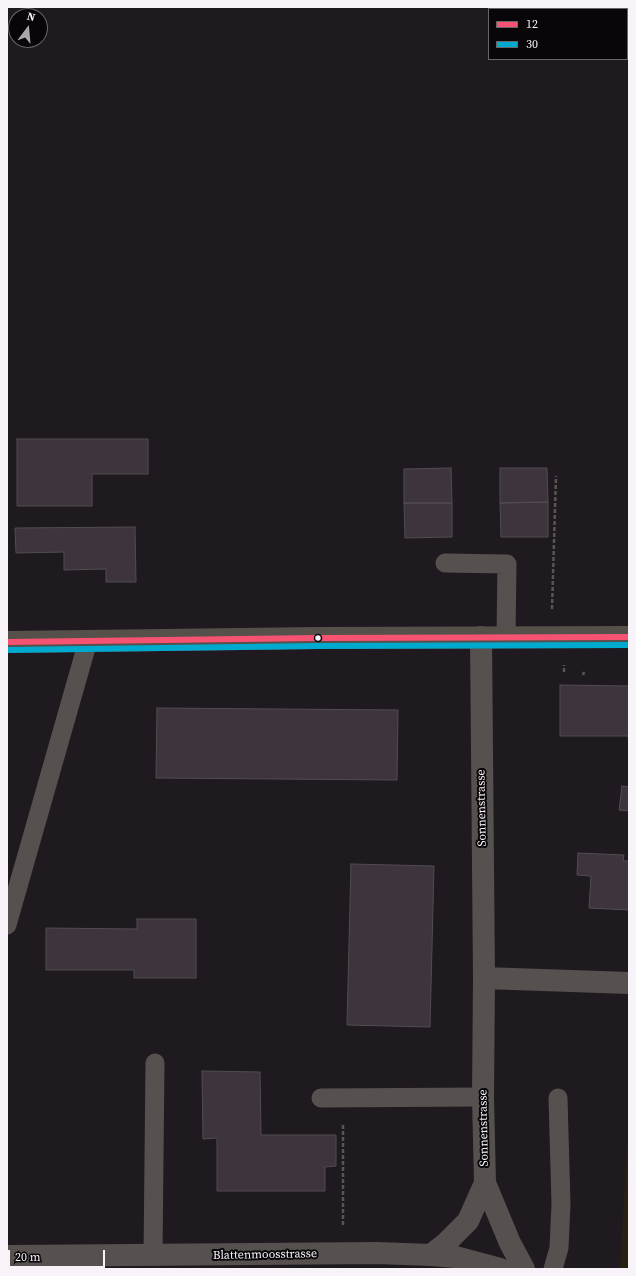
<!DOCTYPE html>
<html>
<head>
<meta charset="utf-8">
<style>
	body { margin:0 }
	#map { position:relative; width:636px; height:1276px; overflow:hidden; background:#1f1a1f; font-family:"Source Serif 4",serif }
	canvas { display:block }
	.frame { position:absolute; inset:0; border:8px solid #f8f3f8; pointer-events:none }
	.legend { position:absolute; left:488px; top:8px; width:140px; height:52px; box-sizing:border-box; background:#080608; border:1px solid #686568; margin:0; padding:5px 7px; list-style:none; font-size:12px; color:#f8f3f8 }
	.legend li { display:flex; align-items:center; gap:8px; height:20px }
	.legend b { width:20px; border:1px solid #686568 }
	.north { position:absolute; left:8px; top:8px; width:40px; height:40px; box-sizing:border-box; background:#080608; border:1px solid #686568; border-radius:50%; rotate:16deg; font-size:11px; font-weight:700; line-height:16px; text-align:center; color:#f8f3f8 }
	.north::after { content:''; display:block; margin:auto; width:14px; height:18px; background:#aca7ac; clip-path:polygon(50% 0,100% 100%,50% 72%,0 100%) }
	.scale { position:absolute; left:8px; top:1250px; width:97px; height:18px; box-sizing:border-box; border:2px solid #f8f3f8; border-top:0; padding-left:5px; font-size:12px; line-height:14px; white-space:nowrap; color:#f8f3f8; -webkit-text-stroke:3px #080608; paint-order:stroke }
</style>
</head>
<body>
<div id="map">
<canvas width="636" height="1276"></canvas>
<div class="frame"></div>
<ul class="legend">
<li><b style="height:5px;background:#f65372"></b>12</li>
<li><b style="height:5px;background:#00a9ce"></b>30</li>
</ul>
<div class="north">N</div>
<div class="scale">20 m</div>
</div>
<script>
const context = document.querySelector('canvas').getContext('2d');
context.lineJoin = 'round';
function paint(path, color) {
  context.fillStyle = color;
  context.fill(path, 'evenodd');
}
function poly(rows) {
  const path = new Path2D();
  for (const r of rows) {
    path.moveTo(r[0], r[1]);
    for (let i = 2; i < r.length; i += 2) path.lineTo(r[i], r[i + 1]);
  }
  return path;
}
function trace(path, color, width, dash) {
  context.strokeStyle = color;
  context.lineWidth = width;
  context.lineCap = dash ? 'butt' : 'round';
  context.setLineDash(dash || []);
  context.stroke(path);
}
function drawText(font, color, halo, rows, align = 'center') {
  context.font = font + ' "Source Serif 4",serif';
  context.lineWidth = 4;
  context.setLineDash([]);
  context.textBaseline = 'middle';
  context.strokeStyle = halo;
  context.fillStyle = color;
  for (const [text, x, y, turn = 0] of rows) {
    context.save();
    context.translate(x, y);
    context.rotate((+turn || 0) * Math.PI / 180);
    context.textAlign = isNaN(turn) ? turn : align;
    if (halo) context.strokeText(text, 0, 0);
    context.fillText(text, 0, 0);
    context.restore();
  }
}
const education = poly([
	[629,1117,629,1269,620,1269]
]);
const building = poly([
	[17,439,148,439,148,474,92,474,92,506,17,506,17,439],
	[451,468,452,503,404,503,404,469,451,468],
	[500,468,547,468,548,502,500,503,500,468],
	[548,502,548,537,501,537,500,503,548,502],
	[404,503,452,503,452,537,405,538,404,503],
	[135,527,136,582,106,582,106,569,64,570,64,552,16,553,15,528,135,527],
	[560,685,629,686,629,744,628,736,560,736,560,685],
	[157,708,398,710,397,780,156,778,157,708],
	[622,786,629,787,629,811,619,810,622,786],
	[578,853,624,855,623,861,629,861,629,910,589,908,591,876,577,875,578,853],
	[351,864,434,866,430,1027,347,1025,351,864],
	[137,919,196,919,196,978,134,978,134,970,46,970,46,928,137,929,137,919],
	[202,1071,260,1072,261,1135,336,1135,336,1166,325,1167,325,1191,217,1191,217,1138,203,1139,202,1071]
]);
const path = poly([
	[552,609,556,476],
	[564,672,564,665],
	[583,675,584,672],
	[343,1125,343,1226]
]);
const service = poly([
	[445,563,507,564,506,637],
	[7,925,88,641],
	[321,1098,483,1097],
	[153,1256,155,1063],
	[553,1269,559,1248,561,1204,558,1098]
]);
const minor = poly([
	[481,637,484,978,483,1097,485,1183,510,1243,524,1269],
	[484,978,629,983],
	[431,1255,445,1244,468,1221,485,1183],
	[7,1256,377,1253,431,1255,455,1257,500,1269]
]);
const secondary = poly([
	[7,642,318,638,629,637]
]);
const bus1 = poly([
	[7,642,318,638,629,637]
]);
const bus2 = poly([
	[7,650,318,646,629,645]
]);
const markers = [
	[318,638,3.5,"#f8f3f8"]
];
const streetNames = [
	["Sonnenstrasse",482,808,-91],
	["Sonnenstrasse",484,1128,-91],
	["Blattenmoosstrasse",265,1255,-1]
];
paint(education, '#292013');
paint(building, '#3d343d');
trace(building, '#514d51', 1);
trace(path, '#595554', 2.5, [4, 2]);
trace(service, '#56514e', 19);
trace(minor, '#56514e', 22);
trace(secondary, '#56504b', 22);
trace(bus1, '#f65372', 6);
trace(bus2, '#00a9ce', 6);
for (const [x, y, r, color] of markers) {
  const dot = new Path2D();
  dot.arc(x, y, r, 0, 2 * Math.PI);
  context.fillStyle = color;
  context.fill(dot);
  trace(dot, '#080608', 1.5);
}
drawText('12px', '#f8f3f8', '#080608', streetNames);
</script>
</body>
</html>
